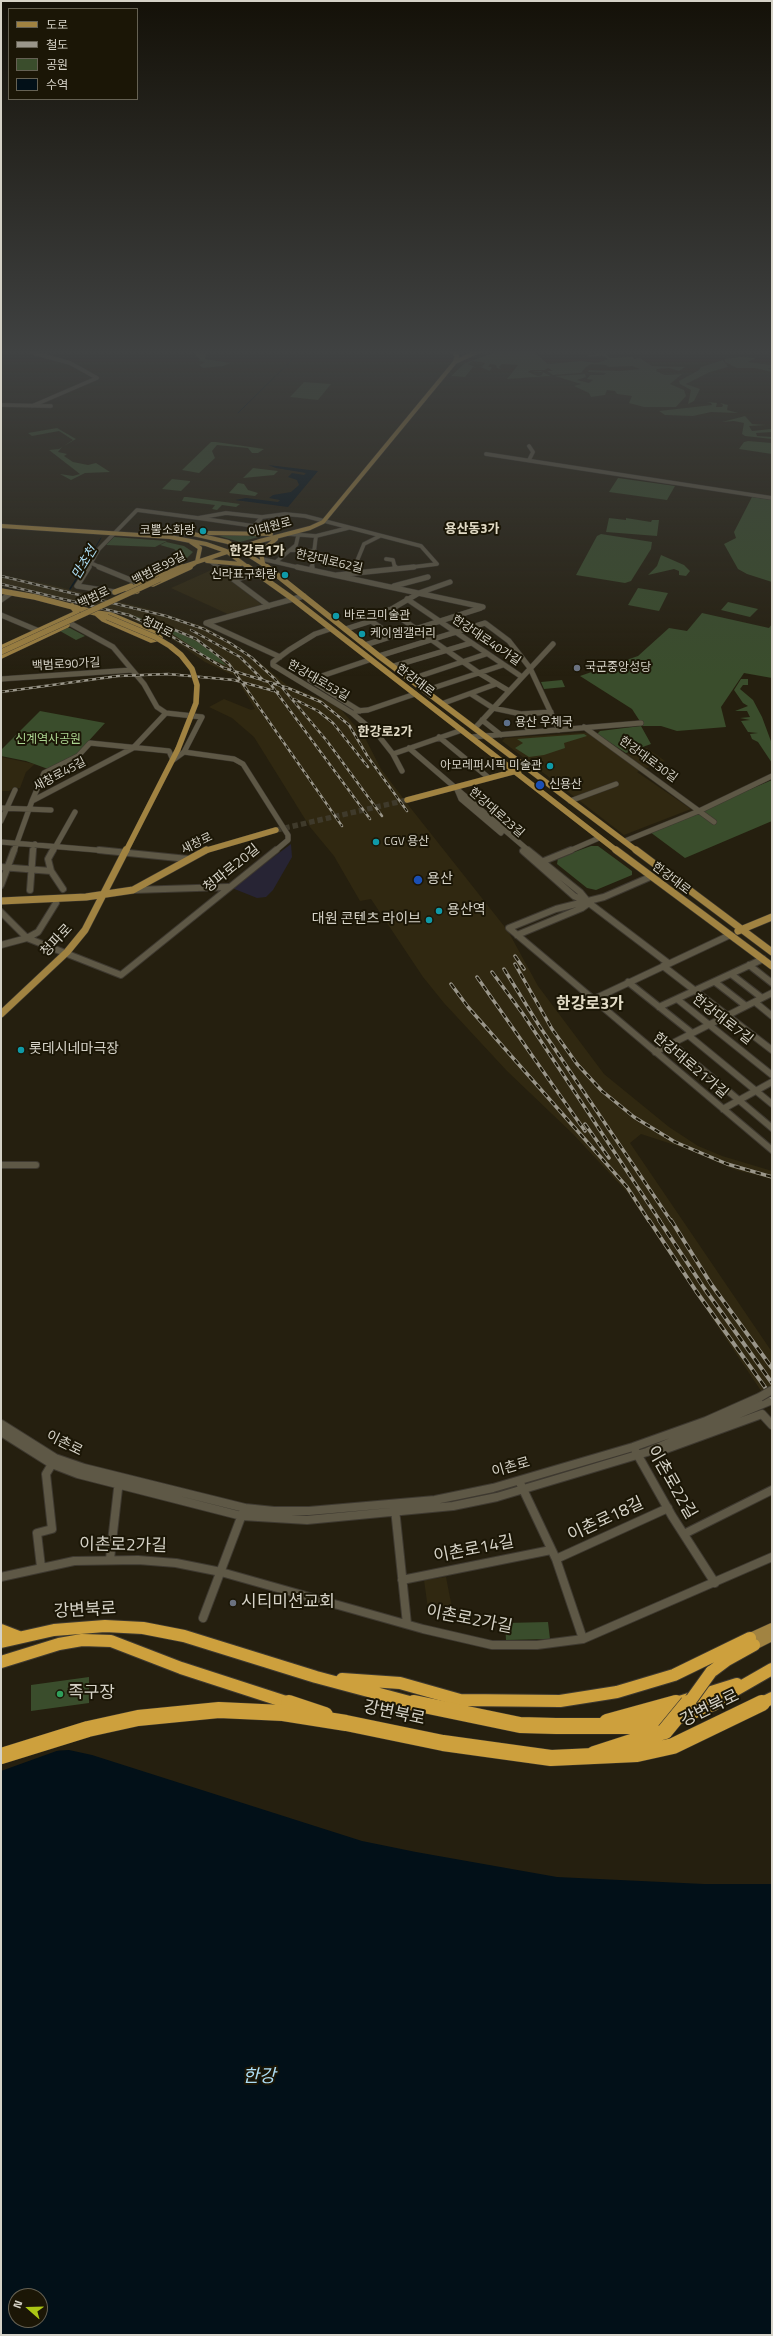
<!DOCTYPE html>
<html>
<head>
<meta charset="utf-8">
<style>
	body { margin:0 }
	#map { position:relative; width:773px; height:2336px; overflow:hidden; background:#251f0f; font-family:"Titillium Web","Noto Sans KR",sans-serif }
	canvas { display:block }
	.frame { position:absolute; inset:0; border:2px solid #d5d2c7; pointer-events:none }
	.legend { position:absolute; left:8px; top:8px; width:130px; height:92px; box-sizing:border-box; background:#1b1606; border:1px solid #656153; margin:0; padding:5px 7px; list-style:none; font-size:12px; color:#d5d2c7 }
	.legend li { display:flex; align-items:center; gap:8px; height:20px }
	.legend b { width:20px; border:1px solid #656153 }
	.north { position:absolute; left:8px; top:2288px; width:40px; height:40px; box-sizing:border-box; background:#1b1606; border:1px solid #656153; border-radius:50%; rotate:290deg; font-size:11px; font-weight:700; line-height:16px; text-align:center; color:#d5d2c7 }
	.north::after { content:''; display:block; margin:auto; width:14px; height:18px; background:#abc615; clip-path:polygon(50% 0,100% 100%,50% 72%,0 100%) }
</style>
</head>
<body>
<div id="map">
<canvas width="773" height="2336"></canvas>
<div class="frame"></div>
<ul class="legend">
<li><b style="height:5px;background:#a18341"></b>도로</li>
<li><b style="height:5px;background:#9a968a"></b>철도</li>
<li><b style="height:11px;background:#3a4d2c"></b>공원</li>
<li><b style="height:11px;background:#021018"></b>수역</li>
</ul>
<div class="north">N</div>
</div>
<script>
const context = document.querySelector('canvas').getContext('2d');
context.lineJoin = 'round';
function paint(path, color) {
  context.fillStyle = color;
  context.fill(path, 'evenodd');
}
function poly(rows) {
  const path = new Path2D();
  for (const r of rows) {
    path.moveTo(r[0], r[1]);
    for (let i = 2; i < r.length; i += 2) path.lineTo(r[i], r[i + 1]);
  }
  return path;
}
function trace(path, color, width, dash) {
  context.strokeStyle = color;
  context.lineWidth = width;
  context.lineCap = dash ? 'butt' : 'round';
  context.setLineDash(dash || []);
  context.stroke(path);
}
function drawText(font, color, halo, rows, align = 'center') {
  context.font = font + ' "Titillium Web","Noto Sans KR",sans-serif';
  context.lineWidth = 4;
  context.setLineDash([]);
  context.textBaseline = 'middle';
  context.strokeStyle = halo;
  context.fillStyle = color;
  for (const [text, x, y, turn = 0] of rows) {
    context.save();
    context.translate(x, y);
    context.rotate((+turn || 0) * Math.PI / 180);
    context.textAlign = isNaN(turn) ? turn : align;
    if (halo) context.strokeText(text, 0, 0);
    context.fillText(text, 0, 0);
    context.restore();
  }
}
const built = poly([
	[216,568,257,600,261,605,230,615,171,588],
	[1,575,51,585,148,609,205,627,248,653,288,686,337,705,364,736,381,769,409,806,508,931,538,986,604,1074,669,1127,698,1146,722,1156,772,1171,772,1179,736,1170,684,1148,641,1134,630,1143,772,1352,772,1407,627,1192,573,1134,507,1071,444,1003,423,977,371,899,360,901,334,856,310,827,254,737,232,718,209,707,224,699,251,710,255,709,235,676,205,662,169,637,123,615,1,586],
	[595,732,626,754,647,748,665,761,637,772,691,809,624,835,502,741,505,738],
	[1,757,35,764,26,772,20,788,14,788,9,791,1,791],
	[446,1577,453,1613,428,1609,424,1580]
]);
const industrial = poly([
	[291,844,292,857,273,890,266,897,257,898,232,888]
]);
const green = poly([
	[502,350,554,350,535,353,548,364,581,361,597,363,608,359,602,355,590,357,583,351,589,355,605,353,610,358,633,357,634,359,640,358,652,366,685,367,679,371,669,368,657,369,656,371,665,375,682,374,670,384,684,390,686,396,676,407,644,407,629,403,632,396,617,394,615,391,607,390,605,395,591,397,589,393,574,386,581,384,555,376,585,374,586,377,577,380,589,383,593,380,587,379,590,375,604,375,606,373,588,372,589,370,621,371,640,369,632,366,609,367,606,365,591,364,586,367,581,373,553,375,547,371,553,371,548,368,545,370,531,370,528,372,538,376,542,375,543,372,530,372,541,371,551,376,507,379,518,365,502,364,499,367,501,369,497,368,496,365,490,364,488,367,492,367,490,371,478,366,482,367,485,363,473,361,468,364,477,368,473,367,465,377,451,376,465,363],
	[189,351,206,353,205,359,231,363,223,366,203,368,199,365,205,362,198,361,200,360,195,353],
	[740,357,756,358,748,362,772,365,772,368,767,368,772,369,772,372,755,368,737,368,725,362,725,359],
	[723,360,728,367,710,372,686,384,700,389,694,401,688,404,691,390,680,384,679,381,699,370,701,367],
	[304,382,331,384,318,400,290,397],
	[707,402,717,403,716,407,722,407,723,405,720,403,728,405,727,410,738,413,711,412,693,416,665,415,659,411,712,405,711,403],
	[745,416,752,424,766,425,749,426,752,431,771,429,772,427,772,432,756,433,757,436,772,437,772,439,745,436,742,434,744,423,734,421,722,422],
	[57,428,76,439,62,447,58,452,67,454,64,456,73,462,88,465,96,463,110,472,85,473,71,480,60,474,73,476,80,474,49,450,59,449,73,440,59,431,32,436,28,433],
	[748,441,772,443,772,454,739,449,744,442],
	[211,442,216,442,264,449,258,453,252,453,248,448,217,445,212,451,215,458,199,473,182,470],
	[253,468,278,471,274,475,243,478],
	[618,478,675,486,667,500,609,492],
	[172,479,190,481,190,482,181,491,162,489],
	[238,483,244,484,248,490,258,493,255,496,229,493],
	[184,497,187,497,240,504,236,507,222,505,217,510,212,509,215,505,182,501],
	[752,497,772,500,772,582,747,574,738,569,724,544,736,538,734,532],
	[609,518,626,520,626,518,651,522,652,520,659,520,657,536,606,532],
	[601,534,652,542,651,549,631,581,625,583,576,575,597,536],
	[223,535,249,536,262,536,240,542,219,536],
	[114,537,167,541,155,547,106,545],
	[166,542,184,546,193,552,186,559,174,549,160,545],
	[661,555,684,565,690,571,686,576,679,575,679,571,674,569,648,575,657,566],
	[638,588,668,593,659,611,628,605],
	[728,602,758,609,750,617,721,610],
	[702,613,769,628,772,624,772,678,744,673,721,707,726,727,677,731,661,726,643,726,632,709,580,676,638,656,669,628,687,631],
	[129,614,164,626,196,641,216,655,227,666,209,658,165,629],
	[67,628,70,628,85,636,76,640,60,631],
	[741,679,748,679,748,685,743,685,740,689,753,700,762,717,772,744,772,763,758,742,752,739,750,734,758,733,748,732,741,721,750,720,740,718,750,717,747,711,735,711,748,706,743,703,734,690],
	[562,680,565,687,544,689,541,682],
	[40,711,105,723,75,756,48,769,26,761,1,756,1,750],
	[641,726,651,744,626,753,597,734,600,731],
	[584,734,587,736,564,743,565,748,544,755,529,757,515,748,523,743,517,739],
	[772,780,772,821,685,858,650,832],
	[591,846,598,846,632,871,632,875,596,890,587,888,557,864,558,858],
	[548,1622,550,1639,506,1640,505,1623],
	[89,1677,89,1703,31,1711,31,1685]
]);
const water = poly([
	[268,465,318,471,288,507,235,500,246,498,278,502,280,500,269,498,273,495,291,492,299,485,297,480,288,477,292,473,304,475,306,473,276,468],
	[69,1750,92,1755,362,1841,416,1852,557,1877,704,1884,772,1884,772,2335,1,2335,1,1767,50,1751],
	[16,2296,40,2296,40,2320,16,2320]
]);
const pier = poly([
	[50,1749,62,1749,1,1771,1,1764]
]);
const streamFar1 = poly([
	[238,413,302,350],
	[83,568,101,538]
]);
const stream = poly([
	[70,589,84,567]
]);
const majorTunnel = poly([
	[276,830,407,800]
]);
const minorFar3 = poly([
	[32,350,34,353,70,363,97,378,32,406],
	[1,405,51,406],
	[529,446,533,452,529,460],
	[486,454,772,498],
	[226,513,262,517,254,526,198,518,226,513],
	[262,517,285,514,305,516,421,546,437,564,405,568],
	[288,534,316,536,348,528],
	[290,550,315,551],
	[262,559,301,568],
	[386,559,393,560,395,568],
	[210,561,219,568],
	[277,561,296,545,298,536],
	[357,561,364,544,380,536],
	[88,568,91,563],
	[102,568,91,563,99,549,137,510,198,518],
	[312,568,316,536]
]);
const minorFar2 = poly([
	[89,567,77,586,115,592],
	[99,567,138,583],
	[217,567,269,606],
	[297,567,483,607],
	[395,567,395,568],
	[312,569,312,567],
	[337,575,414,567],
	[236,579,256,574],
	[394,586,428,577],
	[407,599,522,677],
	[1,600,11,593],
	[389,610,479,673,509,691],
	[1,615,39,631],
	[371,621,393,636],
	[206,623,304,596],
	[206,623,280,657],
	[330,629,315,634,289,650,273,662,273,665,352,713,378,735,393,754,402,771],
	[346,629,371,621,419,593,450,582],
	[365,645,481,608],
	[379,656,485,623,509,641,530,668,559,730],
	[394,666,471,643],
	[1,679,132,670],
	[411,679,486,654],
	[427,690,503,665],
	[471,694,493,708,521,714,551,712],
	[444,703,496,684],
	[356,711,368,710,415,694],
	[360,711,310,680,369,660],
	[521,714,529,732],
	[482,720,501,735],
	[584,727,699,811,772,776],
	[475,728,553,644],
	[439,737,489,778],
	[472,737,641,723],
	[409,748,529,851],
	[184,752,234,759,243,764,288,835,288,840,275,851],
	[393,754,462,730],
	[456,787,461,799,501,833],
	[32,801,44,773,78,756,90,743,169,751,173,760,184,752,202,717,166,713],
	[570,801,616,784],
	[1,808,51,810],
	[1,821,15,790],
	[625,841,699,811,714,822],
	[1,842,108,851],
	[14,851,32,801,133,748,166,713,157,707,144,684,113,647,64,620],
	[33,851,35,844],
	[53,851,75,812],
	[569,851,599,838]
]);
const minorFar1 = poly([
	[53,850,48,859,51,871,63,889],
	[99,850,188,859],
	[528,850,580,892,589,903,668,963],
	[523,851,574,896,587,902],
	[539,863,571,850],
	[1,867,51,871],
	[650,877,604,897,556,909,509,928,772,1150],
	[1,885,14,850],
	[30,890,33,850],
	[133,890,228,887],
	[1,912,27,938,121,975,276,850],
	[517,935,582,908,589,903],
	[1,945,27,938,38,932,56,903],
	[749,965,772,983],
	[663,966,772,1050],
	[731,974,762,998],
	[628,982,692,1033],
	[715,982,746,1006],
	[594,999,730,935],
	[677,999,772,1075],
	[755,1002,772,1016],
	[659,1007,763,959],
	[688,1035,772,1104],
	[671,1043,772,1128],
	[655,1052,772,993],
	[723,1109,772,1082],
	[1,1165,36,1165]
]);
const minor = poly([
	[1,1424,55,1458,84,1468,245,1508,274,1511,309,1511,435,1500,493,1488,633,1447,706,1421,760,1397],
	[1,1432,52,1464,78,1474,242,1516,307,1520,453,1506,497,1497,647,1452,772,1400],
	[663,1450,762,1414,772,1425],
	[636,1452,672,1516,715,1583],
	[521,1485,556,1559,583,1639],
	[395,1509,407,1624],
	[684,1534,772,1490],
	[110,1559,119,1480],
	[556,1559,668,1508],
	[41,1567,37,1533,52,1529,46,1474,52,1464],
	[1,1577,74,1561,138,1560,176,1563,221,1572,423,1629,492,1645,537,1645,583,1639,772,1557],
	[402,1580,551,1550],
	[203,1618,243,1512]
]);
const majorFar3 = poly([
	[452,350,457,356,455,362],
	[1,526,170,537,206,544,226,551,249,568],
	[166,532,189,533,228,542,269,568],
	[209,533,271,534],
	[191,542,200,548,197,562],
	[207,561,241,564],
	[263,563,261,554,263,550,276,539],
	[179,568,260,541,310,528,323,522,455,362,481,350],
	[188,568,195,563]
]);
const majorFar2 = poly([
	[248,567,293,599,617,851],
	[267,567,379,656,637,851],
	[153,584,190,567],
	[1,591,35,597,96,613],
	[137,591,130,592,128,590,182,567],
	[115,592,131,586],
	[96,613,111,615,156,634,160,638,151,640,103,619,96,613],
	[1,648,77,613,72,606],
	[1,656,67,625],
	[407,800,520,770],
	[126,851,178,749],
	[204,851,276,830]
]);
const majorFar1 = poly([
	[616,850,772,966],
	[636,850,772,952],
	[1,901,86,897,133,890,206,850],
	[738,931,772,917],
	[1,1014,67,952,85,930,126,850]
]);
const major = poly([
	[750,1638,772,1628],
	[754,1645,772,1636]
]);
const highwayFar1 = poly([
	[1,1630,19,1637],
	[1,1642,54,1630,105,1626,143,1628,184,1636,316,1677,417,1704],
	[1,1662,59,1644,82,1640,111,1641,181,1668,292,1704],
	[711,1672,727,1660,754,1645],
	[342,1679,400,1683,460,1700,560,1701,617,1692,674,1675,750,1638],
	[673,1704,737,1684],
	[711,1704,772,1669],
	[760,1704,772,1698]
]);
const highway = poly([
	[289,1703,325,1715],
	[414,1703,520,1725,556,1726,637,1726,664,1722,713,1703],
	[607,1722,676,1703],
	[594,1754,665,1731],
	[1,1756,88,1729,138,1718,219,1710,283,1713,346,1723,443,1743,551,1758,637,1754,673,1746,762,1703]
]);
const railFar2 = poly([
	[1,576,166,616,204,629,230,643,251,657,275,679,327,741,382,816],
	[1,584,129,615,161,630,224,668,288,688,321,702,349,725,368,757,407,811],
	[149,619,196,639,229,664,342,826],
	[191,630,240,657,264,681],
	[269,682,370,819],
	[1,692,118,676,168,674,234,680,278,692],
	[294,699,318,711,333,723,368,767]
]);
const railFar1 = poly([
	[515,956,524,969],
	[515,964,552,1029,577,1064,602,1091,634,1117,675,1142,727,1164,772,1177],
	[504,969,540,1027,671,1221],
	[492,972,523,1014,660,1221],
	[477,977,585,1131],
	[451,984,468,1007,627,1187,649,1221],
	[585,1124,609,1158]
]);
const rail = poly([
	[649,1220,696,1291,772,1397],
	[659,1220,704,1288,772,1383],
	[671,1220,711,1284,772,1368]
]);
const minorBridge = poly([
	[760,1397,772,1390]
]);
const majorBridge = poly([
	[107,617,155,637,170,646,181,655,192,669,197,685,196,703,178,749],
	[1,652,160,579]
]);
const highwayBridgeFar1 = poly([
	[688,1704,711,1672]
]);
const highwayBridge = poly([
	[665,1731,688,1703]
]);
const markers = [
	[203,531,4,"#0f9aa8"],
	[285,575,4,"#0f9aa8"],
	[336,616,4,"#0f9aa8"],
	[362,634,4,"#0f9aa8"],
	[577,668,4,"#6b7280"],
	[507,723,4,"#5c6f8a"],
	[550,766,4,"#0f9aa8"],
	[540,785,5,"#1a4fb4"],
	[376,842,4,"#0f9aa8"],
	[418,880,5,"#1a4fb4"],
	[439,911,4,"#0f9aa8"],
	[429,920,4,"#0f9aa8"],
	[21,1050,4,"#0f9aa8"],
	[233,1603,4,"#6b7280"],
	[60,1694,4,"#2e9e5b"]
];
const farStreetnames = [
	["이태원로",270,528,-15],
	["한강대로62길",329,562,13],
	["백범로99길",159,569,-27],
	["백범로",94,598,-25],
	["청파로",157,628,27],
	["한강대로40가길",486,641,34],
	["백범로90가길",66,665,-3],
	["한강대로53길",318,681,30],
	["한강대로",415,681,37],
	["한강대로30길",648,760,36],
	["새창로45길",60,775,-28],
	["한강대로23길",496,813,41],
	["새창로",197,844,-26],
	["한강대로",671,879,37]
];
const farPoinames = [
	["코뿔소화랑",195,531,"right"],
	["신라표구화랑",277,575,"right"],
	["바로크미술관",344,616],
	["케이엠갤러리",370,634],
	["국군중앙성당",585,668],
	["용산 우체국",515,723],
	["아모레퍼시픽 미술관",542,766,"right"],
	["신용산",549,785],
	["CGV 용산",384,842]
];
const farParknames = [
	["신계역사공원",48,740]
];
const farQuarternames = [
	["용산동3가",472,530],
	["한강로1가",257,552],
	["한강로2가",385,733]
];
const farWaternames = [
	["만초천",85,563,-59]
];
const streetNames = [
	["청파로20길",232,869,-39],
	["청파로",57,941,-47],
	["한강대로7길",722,1020,38],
	["한강대로21가길",690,1066,40],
	["이촌로",64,1444,26],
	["이촌로",511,1468,-16]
];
const poiNames = [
	["용산",427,880],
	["용산역",447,911],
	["대원 콘텐츠 라이브",421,920,"right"],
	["롯데시네마극장",29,1050]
];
const quarterNames = [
	["한강로3가",590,1005]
];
const nearStreetnames = [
	["이촌로22길",671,1483,60],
	["이촌로18길",606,1520,-25],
	["이촌로2가길",123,1546,1],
	["이촌로14길",474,1550,-11],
	["강변북로",85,1611,-3],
	["이촌로2가길",469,1620,11],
	["강변북로",710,1709,-26],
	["강변북로",394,1714,12]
];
const nearPoinames = [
	["시티미션교회",241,1603],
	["족구장",68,1694]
];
const nearWaternames = [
	["한강",259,2078]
];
paint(built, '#302811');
paint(industrial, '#272434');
paint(green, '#3a4d2c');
paint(water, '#021018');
paint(pier, '#251f0f');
trace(streamFar1, '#021018', 1);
trace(stream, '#021018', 1.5);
trace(majorTunnel, '#3f3a2b', 5.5, [5.5, 3]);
trace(minorFar3, '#3e3930', 4.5);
trace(minorFar2, '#3e3930', 6);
trace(minorFar1, '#3e3930', 8);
trace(minor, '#3e3930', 10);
trace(majorFar3, '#3e3930', 5);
trace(majorFar2, '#3e3930', 6);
trace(majorFar1, '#3e3930', 8);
trace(major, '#3e3930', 11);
trace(highwayFar1, '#3e3930', 14);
trace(highway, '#3e3930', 17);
trace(minorFar3, '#5e5846', 3.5);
trace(minorFar2, '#5e5846', 5);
trace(minorFar1, '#5e5846', 6);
trace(minor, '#5e5846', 8);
trace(majorFar3, '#a18341', 4);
trace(majorFar2, '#a18341', 5.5);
trace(majorFar1, '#a18341', 7);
trace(major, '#a18341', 10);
trace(highwayFar1, '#cda03d', 12);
trace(highway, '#cda03d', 16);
trace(railFar2, '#9a968a', 2.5);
trace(railFar1, '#9a968a', 3.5);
trace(rail, '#9a968a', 4);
trace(railFar2, '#1b1606', 1.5, [4]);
trace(railFar1, '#1b1606', 2, [5.5]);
trace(rail, '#1b1606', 2.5, [7]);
trace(minorBridge, '#3e3930', 10, []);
trace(majorBridge, '#3e3930', 6, []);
trace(highwayBridgeFar1, '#3e3930', 14, []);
trace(highwayBridge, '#3e3930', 17, []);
trace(minorBridge, '#5e5846', 8);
trace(majorBridge, '#a18341', 5.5);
trace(highwayBridgeFar1, '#cda03d', 12);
trace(highwayBridge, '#cda03d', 16);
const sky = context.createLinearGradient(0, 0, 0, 677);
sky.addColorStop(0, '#141108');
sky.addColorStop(0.52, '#404242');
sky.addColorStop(1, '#40424200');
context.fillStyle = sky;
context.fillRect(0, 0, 773, 677);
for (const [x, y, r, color] of markers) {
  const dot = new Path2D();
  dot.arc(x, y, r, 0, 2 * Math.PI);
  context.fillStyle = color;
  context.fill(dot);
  trace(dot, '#1b1606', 1.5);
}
drawText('12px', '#d5d2c7', '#1b1606', farStreetnames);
drawText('12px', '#d5d2c7', '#1b1606', farPoinames, 'left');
drawText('12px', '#abd490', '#1b1606', farParknames);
drawText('bold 13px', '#e2dbc6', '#1b1606', farQuarternames);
drawText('italic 13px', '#addef6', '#1b1606', farWaternames);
drawText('14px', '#d5d2c7', '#1b1606', streetNames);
drawText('14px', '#d5d2c7', '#1b1606', poiNames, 'left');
drawText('bold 16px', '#e2dbc6', '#1b1606', quarterNames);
drawText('17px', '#d5d2c7', '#1b1606', nearStreetnames);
drawText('17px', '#d5d2c7', '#1b1606', nearPoinames, 'left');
drawText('italic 18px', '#addef6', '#1b1606', nearWaternames);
</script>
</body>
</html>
